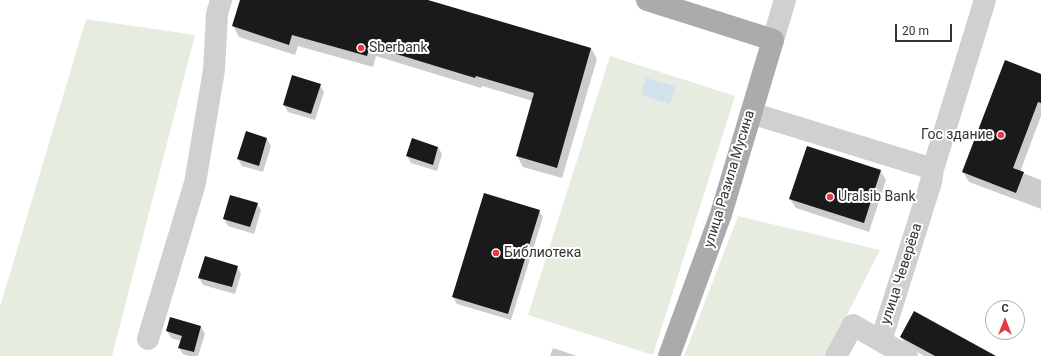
<!DOCTYPE html>
<html>
<head>
<meta charset="utf-8">
<style>
	body { margin:0 }
	#map { position:relative; width:1041px; height:356px; overflow:hidden; background:#fff; font-family:Roboto,sans-serif }
	canvas { display:block }
	.north { position:absolute; left:985px; top:300px; width:40px; height:40px; box-sizing:border-box; background:#fff; border:1px solid #adadad; border-radius:50%; rotate:0deg; font-size:11px; font-weight:700; line-height:16px; text-align:center; color:#333 }
	.north::after { content:''; display:block; margin:auto; width:14px; height:18px; background:#e63946; clip-path:polygon(50% 0,100% 100%,50% 72%,0 100%) }
	.scale { position:absolute; left:895px; top:24px; width:57px; height:18px; box-sizing:border-box; border:2px solid #333; border-top:0; padding-left:5px; font-size:12px; line-height:14px; white-space:nowrap; color:#333; -webkit-text-stroke:3px #fff; paint-order:stroke }
</style>
</head>
<body>
<div id="map">
<canvas width="1041" height="356"></canvas>
<div class="north">С</div>
<div class="scale">20 m</div>
</div>
<script>
const context = document.querySelector('canvas').getContext('2d');
context.lineJoin = 'round';
function paint(path, color) {
  context.fillStyle = color;
  context.fill(path, 'evenodd');
}
function poly(rows) {
  const path = new Path2D();
  for (const r of rows) {
    path.moveTo(r[0], r[1]);
    for (let i = 2; i < r.length; i += 2) path.lineTo(r[i], r[i + 1]);
  }
  return path;
}
function trace(path, color, width, dash) {
  context.strokeStyle = color;
  context.lineWidth = width;
  context.lineCap = dash ? 'butt' : 'round';
  context.setLineDash(dash || []);
  context.stroke(path);
}
function drawText(font, color, halo, rows, align = 'center') {
  context.font = font + ' Roboto,sans-serif';
  context.lineWidth = 4;
  context.setLineDash([]);
  context.textBaseline = 'middle';
  context.strokeStyle = halo;
  context.fillStyle = color;
  for (const [text, x, y, turn = 0] of rows) {
    context.save();
    context.translate(x, y);
    context.rotate((+turn || 0) * Math.PI / 180);
    context.textAlign = isNaN(turn) ? turn : align;
    if (halo) context.strokeText(text, 0, 0);
    context.fillText(text, 0, 0);
    context.restore();
  }
}
const green = poly([
	[86,19,195,35,112,356,0,356,0,307],
	[610,56,735,96,653,355,528,315],
	[738,216,880,250,826,356,684,356]
]);
const water = poly([
	[646,78,675,86,670,104,641,95]
]);
const shadow = poly([
	[241,0,424,0,591,48,597,59,562,178,523,167,517,156,533,101,482,86,481,88,376,56,373,67,298,46,295,55,239,37,233,26],
	[1041,75,1041,116,1020,172,1041,180,1041,209,969,182,963,172],
	[293,76,320,85,324,92,315,120,288,112,284,105],
	[246,133,267,139,271,146,263,172,242,166,238,159],
	[438,147,442,154,437,171,411,163,407,156],
	[880,170,886,180,869,232,796,208,790,199],
	[257,204,261,210,254,234,228,226,224,219],
	[539,211,543,217,511,320,457,304,453,297],
	[237,267,241,274,235,294,203,285,199,278],
	[171,318,201,327,205,334,198,356,189,356,183,354,179,348,181,341,171,338,167,331],
	[901,337,988,356,924,356,907,346],
	[553,348,577,356,550,356]
]);
const building = poly([
	[240,0,428,0,591,48,557,168,516,156,534,93,476,76,475,78,370,46,367,56,292,35,289,45,232,26],
	[1005,60,1041,74,1041,103,1038,102,1013,168,1024,172,1016,193,962,172],
	[292,75,321,84,311,114,283,105],
	[246,131,267,138,259,166,237,159],
	[412,138,438,147,433,165,406,156],
	[807,146,881,170,864,223,789,199],
	[484,193,540,210,508,314,452,297],
	[230,195,258,203,250,227,223,219],
	[205,256,238,266,232,287,198,278],
	[914,311,996,356,935,356,900,337],
	[170,317,201,326,194,352,178,348,182,336,166,331]
]);
const minor = poly([
	[773,40,785,0],
	[751,113,933,169],
	[148,339,195,183,214,70,217,14,221,0],
	[881,341,931,182,933,169,985,0],
	[836,356,853,325,907,356]
]);
const major = poly([
	[647,0,723,24,773,40,721,214,669,356]
]);
const markers = [
	[361,48,4,"#e63946"],
	[1001,135,4,"#e63946"],
	[830,197,4,"#e63946"],
	[496,253,4,"#e63946"]
];
const poiNames = [
	["Sberbank",369,48],
	["Гос здание",993,135,"right"],
	["Uralsib Bank",838,197],
	["Библиотека",504,253]
];
const streetNames = [
	["улица Разила Мусина",730,179,-73],
	["улица Чеверёва",902,274,-72]
];
paint(green, '#e6ecdf');
paint(water, '#cfe2ee');
paint(shadow, '#0003');
paint(building, '#1a1a1a');
trace(minor, '#d0d0d0', 22);
trace(major, '#ababab', 22);
for (const [x, y, r, color] of markers) {
  const dot = new Path2D();
  dot.arc(x, y, r, 0, 2 * Math.PI);
  context.fillStyle = color;
  context.fill(dot);
  trace(dot, '#fff', 1.5);
}
drawText('14px', '#333', '#fff', poiNames, 'left');
drawText('14px', '#333', '#fff', streetNames);
</script>
</body>
</html>
